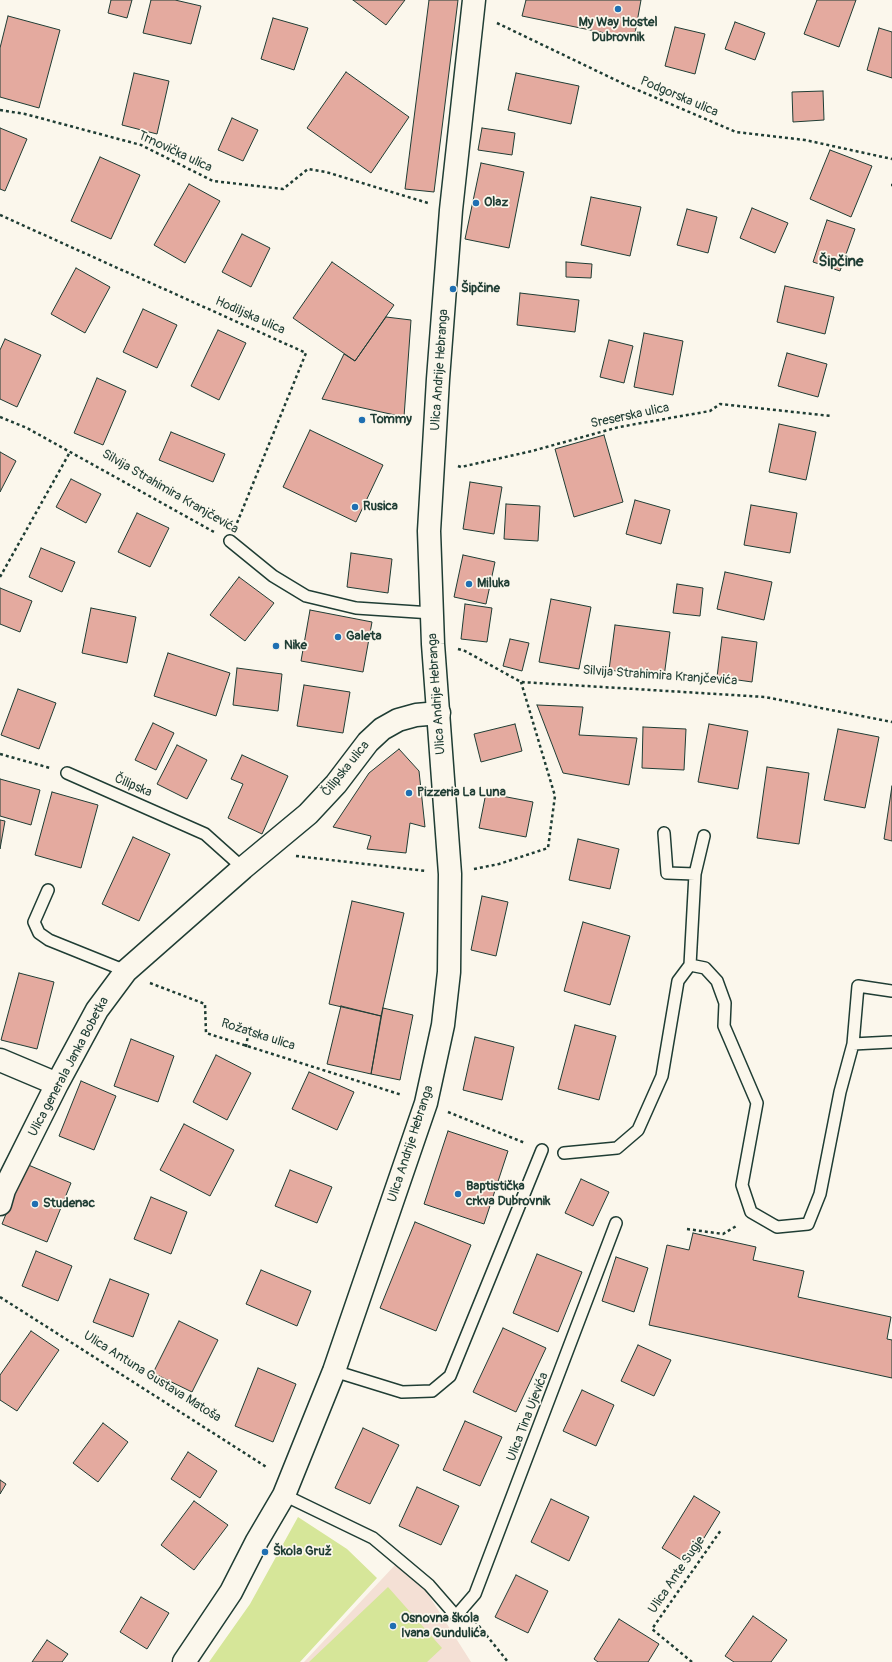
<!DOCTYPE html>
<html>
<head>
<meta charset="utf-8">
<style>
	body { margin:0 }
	canvas { display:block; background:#fbf7ec }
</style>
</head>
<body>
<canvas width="892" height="1662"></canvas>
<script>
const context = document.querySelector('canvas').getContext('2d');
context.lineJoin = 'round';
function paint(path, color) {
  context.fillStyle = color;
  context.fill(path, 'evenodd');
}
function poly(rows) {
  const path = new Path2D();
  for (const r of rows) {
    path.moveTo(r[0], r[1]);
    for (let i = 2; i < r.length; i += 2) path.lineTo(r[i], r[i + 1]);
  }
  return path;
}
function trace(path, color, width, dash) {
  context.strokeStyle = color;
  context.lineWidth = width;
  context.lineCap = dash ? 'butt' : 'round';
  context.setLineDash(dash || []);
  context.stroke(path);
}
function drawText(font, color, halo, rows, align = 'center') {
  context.font = font + ' Pangolin,sans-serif';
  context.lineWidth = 3.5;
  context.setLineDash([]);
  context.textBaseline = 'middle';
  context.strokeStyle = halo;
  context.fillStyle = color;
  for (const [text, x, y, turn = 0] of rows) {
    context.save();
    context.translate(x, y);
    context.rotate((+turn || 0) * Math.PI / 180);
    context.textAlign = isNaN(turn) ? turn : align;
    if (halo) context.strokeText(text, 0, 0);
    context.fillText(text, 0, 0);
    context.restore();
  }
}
const built = poly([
	[396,1564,426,1591,471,1662,304,1662]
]);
const green = poly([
	[298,1517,347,1549,377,1578,300,1662,209,1662,250,1604],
	[388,1587,442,1648,427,1662,309,1662]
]);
const building = poly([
	[111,0,132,0,127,18,108,13,111,0],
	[151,0,175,0,201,6,191,44,143,33,151,0],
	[353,0,405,0,386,25,353,0],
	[429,0,458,0,434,192,405,189,429,0],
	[526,0,641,0,634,39,522,16,526,0],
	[817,0,856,0,839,47,804,34,817,0],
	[8,16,60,30,39,108,0,97,0,48,8,16],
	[273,18,308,28,294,70,261,59,273,18],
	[735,22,765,33,755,60,725,49,735,22],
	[675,27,705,34,695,74,665,66,675,27],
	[879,28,892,32,892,78,867,70,879,28],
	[346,72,409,117,371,173,307,128,346,72],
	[134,73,169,81,157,134,122,125,134,73],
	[516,73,579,86,571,124,508,110,516,73],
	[823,91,824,120,793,122,792,92,823,91],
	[232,118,258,130,243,161,218,150,232,118],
	[0,128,27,139,5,191,0,189,0,128],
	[482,128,515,133,512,155,478,150,482,128],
	[830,150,872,166,851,217,810,199,830,150],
	[100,157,140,175,111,239,71,221,100,157],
	[481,163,524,172,509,248,465,239,481,163],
	[189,184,220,201,185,263,154,245,189,184],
	[591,197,641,207,630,256,581,245,591,197],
	[752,208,788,223,775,253,740,238,752,208],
	[687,209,717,217,708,253,677,245,687,209],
	[827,220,855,229,840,271,813,262,827,220],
	[242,234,270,248,251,287,222,272,242,234],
	[332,262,394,305,355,361,293,318,332,262],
	[566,262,592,264,591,278,566,277,566,262],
	[76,268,110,287,85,333,51,314,76,268],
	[785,286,834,297,825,334,777,322,785,286],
	[520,293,579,300,575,332,517,325,520,293],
	[143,309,177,325,157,368,123,352,143,309],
	[386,317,411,320,404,417,322,399,344,354,355,361,386,317],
	[218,330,246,343,219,400,191,386,218,330],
	[644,333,683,341,673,395,634,387,644,333],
	[5,339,41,355,17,407,0,399,0,350,5,339],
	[609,340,633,346,624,383,600,377,609,340],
	[787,353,827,364,818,397,778,386,787,353],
	[97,378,126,391,103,445,74,433,97,378],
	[779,424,816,432,806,480,769,472,779,424],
	[310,430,383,465,356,522,283,487,310,430],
	[171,432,225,454,213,482,159,460,171,432],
	[604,435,623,502,574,517,555,449,604,435],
	[0,452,16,461,0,492,0,452],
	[71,479,101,494,86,523,56,507,71,479],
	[470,482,502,487,494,534,463,529,470,482],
	[635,500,670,510,661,544,626,534,635,500],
	[506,504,540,506,538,541,504,539,506,504],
	[751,505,797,513,790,553,744,545,751,505],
	[137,513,169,528,150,567,118,552,137,513],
	[41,548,75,562,62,592,29,577,41,548],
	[351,553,392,559,388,593,347,587,351,553],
	[463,555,495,562,486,604,454,597,463,555],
	[725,572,772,582,764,620,717,609,725,572],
	[239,577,274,603,245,641,210,615,239,577],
	[677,584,703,588,700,616,673,613,677,584],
	[0,588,32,601,20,632,0,624,0,588],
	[551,599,591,607,579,669,539,662,551,599],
	[465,604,492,608,487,642,461,639,465,604],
	[91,608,136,617,127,663,82,653,91,608],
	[310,610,372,622,363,672,301,661,310,610],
	[615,625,670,632,664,677,609,670,615,625],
	[722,637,757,642,752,682,717,677,722,637],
	[510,639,529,643,522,671,503,666,510,639],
	[168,653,230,673,216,716,154,696,168,653],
	[237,668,282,674,278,711,233,705,237,668],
	[304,685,350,692,343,733,297,726,304,685],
	[18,689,56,703,39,749,1,735,18,689],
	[537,705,583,707,579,735,637,738,629,785,563,773,537,705],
	[153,723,174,733,156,770,135,760,153,723],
	[515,724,522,751,481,762,474,734,515,724],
	[709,724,748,731,738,789,698,782,709,724],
	[643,727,686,729,684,770,642,768,643,727],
	[838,729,879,737,865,808,824,800,838,729],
	[177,745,207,760,187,799,157,784,177,745],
	[399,749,419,771,425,827,410,823,406,853,367,849,371,836,333,827,369,773,399,749],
	[242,755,288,776,262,834,228,818,243,784,231,779,242,755],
	[767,767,809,773,799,844,757,838,767,767],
	[0,779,40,790,31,825,0,816,0,779],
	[892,786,892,841,884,839,892,786],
	[52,792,98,805,81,868,35,855,52,792],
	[486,793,533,802,526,837,479,828,486,793],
	[0,820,5,821,0,849,0,820],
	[133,837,170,854,139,921,102,904,133,837],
	[578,839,619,849,610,889,569,880,578,839],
	[482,896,508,902,496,956,471,950,482,896],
	[352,901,404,913,381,1016,329,1004,352,901],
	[583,922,630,936,610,1005,564,991,583,922],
	[19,973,54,982,37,1049,1,1040,19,973],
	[341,1006,381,1016,371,1074,327,1064,341,1006],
	[383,1008,413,1015,400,1080,371,1074,383,1008],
	[575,1025,616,1036,599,1100,558,1089,575,1025],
	[475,1037,514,1047,502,1100,463,1090,475,1037],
	[131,1039,174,1056,158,1102,114,1086,131,1039],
	[216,1055,251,1073,227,1120,193,1102,216,1055],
	[309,1072,354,1092,337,1130,292,1109,309,1072],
	[81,1081,116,1096,94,1150,59,1136,81,1081],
	[184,1124,234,1150,210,1196,160,1170,184,1124],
	[448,1131,508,1151,484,1224,424,1204,448,1131],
	[26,1164,71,1183,47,1242,2,1224,26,1164],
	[290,1170,332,1187,317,1223,275,1206,290,1170],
	[581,1179,609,1192,593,1226,565,1213,581,1179],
	[151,1197,187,1212,171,1254,134,1239,151,1197],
	[415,1222,471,1245,436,1331,380,1308,415,1222],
	[693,1233,756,1247,753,1260,804,1271,798,1297,891,1317,887,1339,892,1340,892,1378,649,1325,667,1245,689,1250,693,1233],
	[36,1251,72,1266,58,1301,22,1286,36,1251],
	[537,1254,582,1272,558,1332,513,1313,537,1254],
	[616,1257,648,1268,634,1312,602,1301,616,1257],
	[261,1270,311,1291,297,1326,246,1304,261,1270],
	[110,1279,149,1294,133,1337,93,1322,110,1279],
	[179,1321,218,1340,192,1392,153,1373,179,1321],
	[503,1328,546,1348,516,1412,473,1392,503,1328],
	[31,1331,59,1350,17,1411,0,1400,0,1375,31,1331],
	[638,1345,671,1360,654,1396,621,1381,638,1345],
	[258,1368,296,1384,273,1442,235,1426,258,1368],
	[582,1390,614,1405,596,1446,563,1431,582,1390],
	[465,1421,502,1437,480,1486,443,1470,465,1421],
	[103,1423,128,1442,98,1482,73,1463,103,1423],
	[363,1428,399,1445,370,1504,335,1488,363,1428],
	[188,1452,217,1471,200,1498,171,1479,188,1452],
	[0,1480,6,1484,0,1494,0,1480],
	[417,1487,459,1506,441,1545,399,1526,417,1487],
	[694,1496,720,1512,688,1564,662,1548,694,1496],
	[551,1499,589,1517,569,1561,531,1542,551,1499],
	[194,1501,228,1525,194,1570,161,1545,194,1501],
	[516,1575,548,1591,528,1633,495,1617,516,1575],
	[141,1597,169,1613,147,1649,120,1632,141,1597],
	[753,1616,787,1640,771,1662,734,1662,725,1656,753,1616],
	[619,1619,659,1644,648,1662,598,1662,594,1659,619,1619],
	[47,1640,68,1654,62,1662,32,1662,47,1640]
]);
const path = poly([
	[497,23,626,85,736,132,805,140,892,159],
	[0,110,25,114,141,145,213,181,283,189,308,169,326,172,428,203],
	[891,185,892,185],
	[0,215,306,353,237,523],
	[0,417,27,428,214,532],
	[458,466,461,467,532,451,619,427,710,411,720,404,831,416],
	[0,577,70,452],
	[458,649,465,651,521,682,765,697,892,722],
	[0,754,50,768],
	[296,856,426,871],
	[474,869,499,864,548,848,555,796,521,682],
	[150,983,205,1004,206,1033,402,1095],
	[246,1047,249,1029],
	[448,1112,525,1143],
	[687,1229,723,1234,738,1225],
	[0,1297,268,1468],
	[475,1621,508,1662],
	[692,1662,652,1629,721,1530]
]);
const service = poly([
	[230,541,273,576,306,596,356,608,432,613],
	[67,773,205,834,243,868],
	[664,833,667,873,695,874],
	[48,890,34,922,39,933,49,940,126,971],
	[690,965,705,968,717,981,725,1003,724,1026,757,1103,742,1185,751,1212,777,1227,808,1224,820,1194,840,1092,853,1044,892,1042],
	[690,965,695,874,704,836],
	[853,1044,858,986,892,991],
	[564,1153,617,1148,638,1130,662,1076,678,981,690,965],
	[334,1371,402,1392,432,1391,450,1376,542,1150],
	[284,1495,373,1538,429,1585,456,1616,475,1594,616,1223]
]);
const minor = poly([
	[0,1060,57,1084],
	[0,1204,4,1190,57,1084,97,1010,126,971,243,868,308,814,336,784,368,742,382,729,398,720,416,715,439,713]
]);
const tertiary = poly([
	[184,1662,231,1592,257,1541,284,1495,334,1371,426,1103,443,1025,449,972,450,874,433,644,429,531,438,379,451,210,474,0]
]);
const markers = [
	[618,9,4,"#1f6fb2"],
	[476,203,4,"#1f6fb2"],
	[453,289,4,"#1f6fb2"],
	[362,420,4,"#1f6fb2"],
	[355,507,4,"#1f6fb2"],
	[469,584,4,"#1f6fb2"],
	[338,637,4,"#1f6fb2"],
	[276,646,4,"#1f6fb2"],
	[409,793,4,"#1f6fb2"],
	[458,1194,4,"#1f6fb2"],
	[35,1204,4,"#1f6fb2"],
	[265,1552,4,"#1f6fb2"],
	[393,1626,4,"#1f6fb2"]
];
const poiNames = [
	["My Way Hostel",618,23,"center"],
	["Dubrovnik",618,38,"center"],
	["Olaz",484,203],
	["Šipčine",461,289],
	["Tommy",370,420],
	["Rusica",363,507],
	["Miluka",477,584],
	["Galeta",346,637],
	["Nike",284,646],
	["Pizzeria La Luna",417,793],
	["Baptistička",466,1187],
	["crkva Dubrovnik",466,1202],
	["Studenac",43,1204],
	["Škola Gruž",273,1552],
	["Osnovna škola",401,1619],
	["Ivana Gundulića",401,1634]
];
const streetNames = [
	["Podgorska ulica",679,97,23],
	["Trnovička ulica",175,152,25],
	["Hodiljska ulica",250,316,24],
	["Ulica Andrije Hebranga",440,370,-86],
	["Sreserska ulica",630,416,-12],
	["Silvija Strahimira Kranjčevića",170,492,30],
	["Silvija Strahimira Kranjčevića",660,676,4],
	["Ulica Andrije Hebranga",437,694,-94],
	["Čilipska ulica",346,769,-51],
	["Čilipska",133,786,23],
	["Rožatska ulica",258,1035,18],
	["Ulica generala Janka Bobetka",69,1067,-62],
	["Ulica Andrije Hebranga",411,1144,-72],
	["Ulica Antuna Gustava Matoša",152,1377,32],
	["Ulica Tina Ujevića",528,1417,-69],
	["Ulica Ante Sugje",677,1575,-56]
];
const quarterNames = [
	["Šipčine",841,262]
];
paint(built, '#f4e0d5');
paint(green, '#d6e699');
paint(building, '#e4aa9f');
trace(building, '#1f3d34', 1);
trace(service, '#1f3d34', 14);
trace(minor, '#1f3d34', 25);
trace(tertiary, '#1f3d34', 25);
trace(path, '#1f3d34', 2.5, [3, 3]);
trace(service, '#fbf7ec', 11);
trace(minor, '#fbf7ec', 22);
trace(tertiary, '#fbf7ec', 22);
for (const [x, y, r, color] of markers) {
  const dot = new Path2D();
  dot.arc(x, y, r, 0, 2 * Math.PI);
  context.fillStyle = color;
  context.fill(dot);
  trace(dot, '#fbf7ec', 1.5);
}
drawText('bold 13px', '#1f3d34', '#fbf7ec', poiNames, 'left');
drawText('13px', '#1f3d34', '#fbf7ec', streetNames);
drawText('bold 15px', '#1f3d34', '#fbf7ec', quarterNames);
</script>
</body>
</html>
